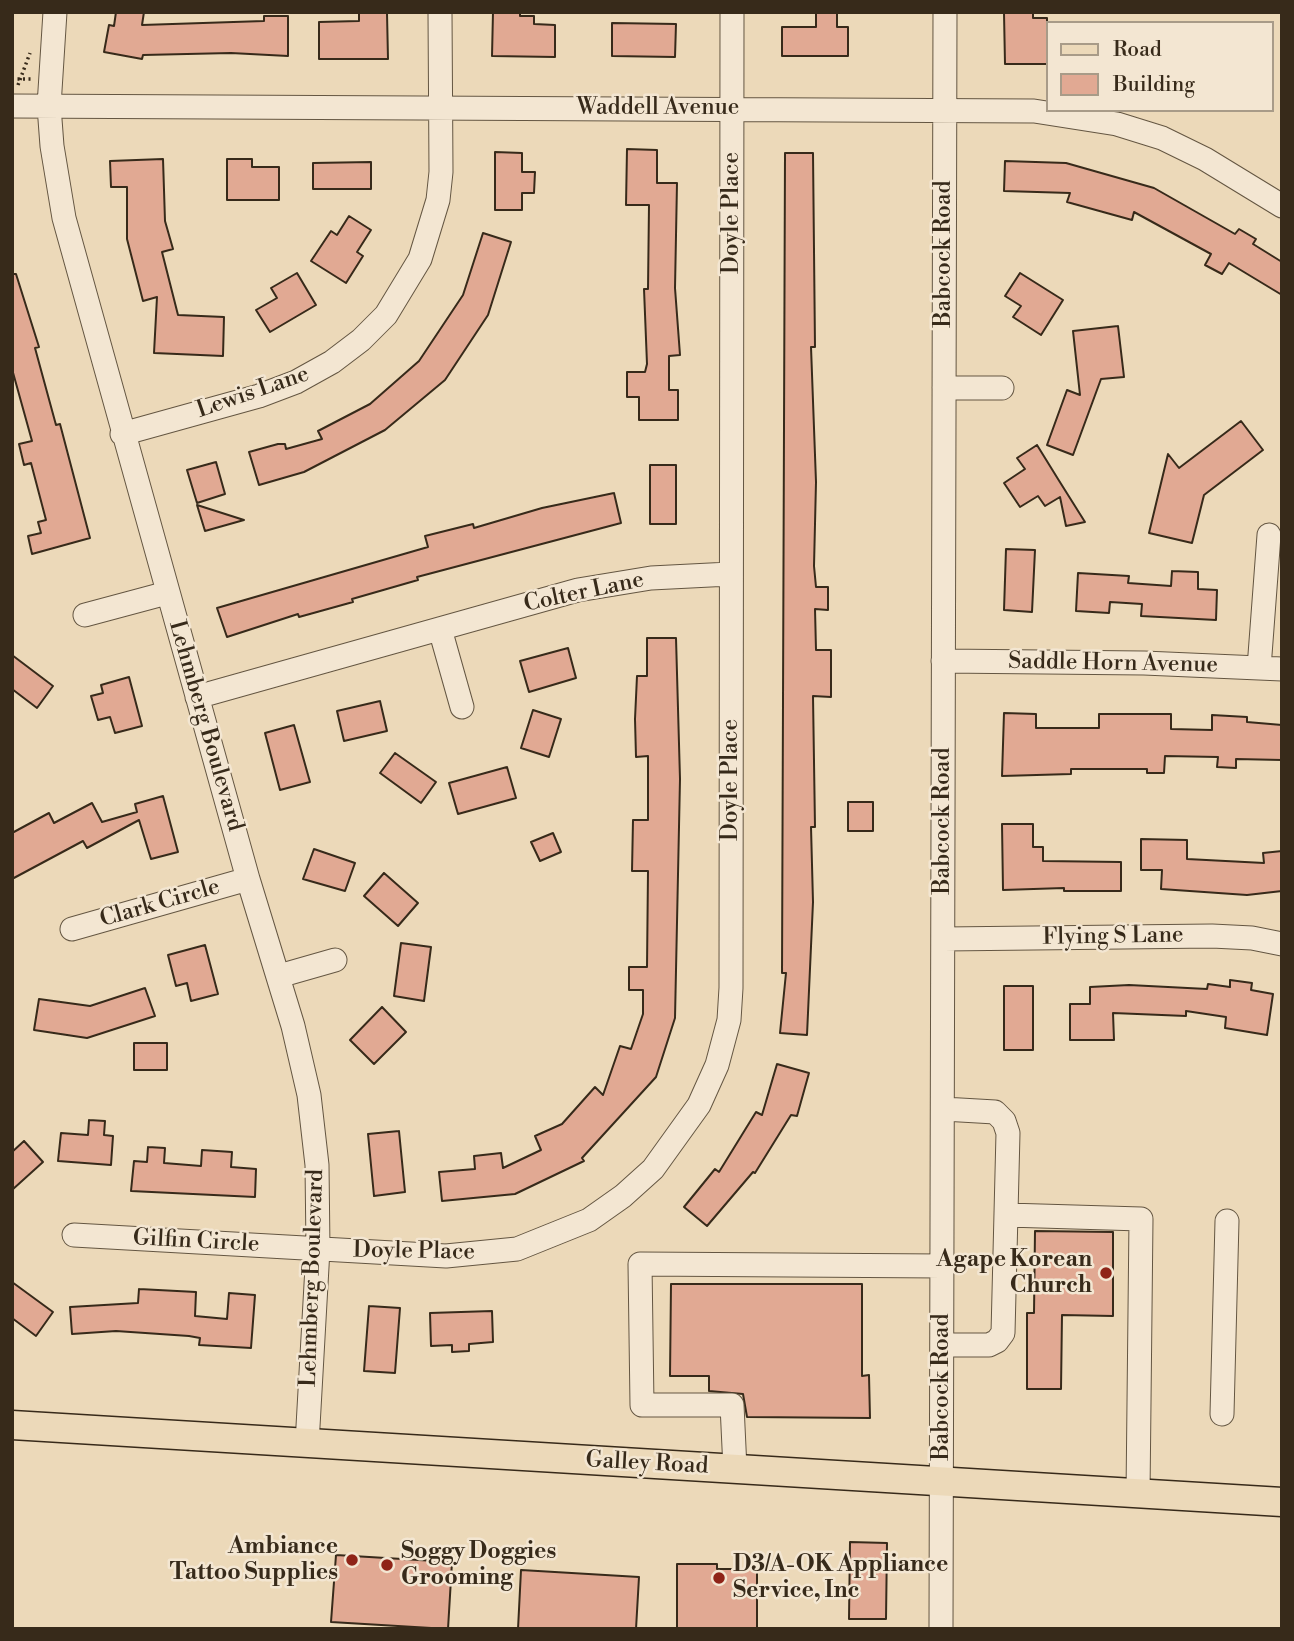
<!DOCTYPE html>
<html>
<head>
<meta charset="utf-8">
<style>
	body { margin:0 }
	#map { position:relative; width:1294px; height:1641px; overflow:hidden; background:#ecd9b9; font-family:"Libre Bodoni",serif }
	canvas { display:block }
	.frame { position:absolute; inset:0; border:14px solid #372a1a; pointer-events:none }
	.legend { position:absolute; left:1046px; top:21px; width:228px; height:91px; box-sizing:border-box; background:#f3e6d2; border:2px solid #a89b88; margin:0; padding:9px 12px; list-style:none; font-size:21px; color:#372a1a }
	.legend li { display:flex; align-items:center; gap:14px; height:35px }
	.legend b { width:35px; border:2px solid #a89b88 }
</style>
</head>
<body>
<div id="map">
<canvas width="1294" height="1641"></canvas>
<div class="frame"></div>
<ul class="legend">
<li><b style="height:9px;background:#ecd9b9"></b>Road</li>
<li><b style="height:19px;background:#e1a993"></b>Building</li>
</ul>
</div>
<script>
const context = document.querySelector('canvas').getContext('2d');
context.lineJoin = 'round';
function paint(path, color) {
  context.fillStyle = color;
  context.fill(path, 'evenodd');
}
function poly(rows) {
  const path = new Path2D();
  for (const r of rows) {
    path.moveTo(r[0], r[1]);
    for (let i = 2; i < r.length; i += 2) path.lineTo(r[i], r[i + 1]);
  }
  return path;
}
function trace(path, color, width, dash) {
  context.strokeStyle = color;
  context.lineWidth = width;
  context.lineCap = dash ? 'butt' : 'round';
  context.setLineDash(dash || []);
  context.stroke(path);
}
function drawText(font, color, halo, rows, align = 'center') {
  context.font = font + ' "Libre Bodoni",serif';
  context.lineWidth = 5;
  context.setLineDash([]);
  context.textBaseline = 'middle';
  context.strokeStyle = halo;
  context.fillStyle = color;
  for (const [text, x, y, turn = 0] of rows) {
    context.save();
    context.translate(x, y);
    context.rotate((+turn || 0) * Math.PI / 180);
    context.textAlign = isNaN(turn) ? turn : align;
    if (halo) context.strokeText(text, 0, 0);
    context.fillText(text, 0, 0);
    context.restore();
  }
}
const building = poly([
	[116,12,144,12,142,25,264,21,264,16,288,16,288,56,231,53,143,55,142,59,104,52,109,25,114,26,116,12],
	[493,12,520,12,520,16,534,16,534,24,555,25,555,57,492,56,493,12],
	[359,13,387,13,388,59,319,59,319,22,359,21,359,13],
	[816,13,837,13,837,27,848,27,848,56,782,56,782,27,816,27,816,13],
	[1004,13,1033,13,1033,18,1047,18,1047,64,1005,64,1004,13],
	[612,23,676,24,675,57,612,56,612,23],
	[627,149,657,150,657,183,677,183,675,288,680,355,669,356,669,390,678,390,678,420,639,420,639,397,627,397,627,372,645,372,647,364,644,289,648,289,649,205,626,205,627,149],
	[495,152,522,153,522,172,535,172,534,193,522,193,522,210,495,210,495,152],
	[785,153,813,153,815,347,811,347,816,482,814,566,816,587,828,587,828,610,815,609,816,650,831,650,831,697,813,696,815,827,811,827,813,902,807,1035,780,1033,786,973,782,973,785,153],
	[163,159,165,221,173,249,162,252,178,315,224,317,223,356,154,353,157,297,143,301,127,239,127,187,111,187,110,161,163,159],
	[227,159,252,159,252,167,279,167,279,200,227,200,227,159],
	[1005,161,1066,163,1154,188,1235,234,1239,229,1256,239,1253,244,1282,262,1282,295,1229,263,1222,274,1205,265,1211,254,1134,212,1132,220,1067,202,1070,193,1004,191,1005,161],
	[371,162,371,189,313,189,313,163,371,162],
	[349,216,371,230,357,252,363,256,346,283,311,261,331,231,337,235,349,216],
	[483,233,511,242,488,315,445,380,385,430,304,472,259,485,249,452,278,444,285,444,286,449,322,439,318,431,370,404,419,361,463,295,483,233],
	[297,273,316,305,270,332,256,310,277,298,271,288,297,273],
	[1020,273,1063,300,1041,335,1013,317,1021,306,1005,296,1020,273],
	[12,274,16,274,39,347,35,348,56,425,60,424,90,538,32,554,28,536,41,533,38,522,46,520,31,463,24,465,19,444,32,441,12,369,12,274],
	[1118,326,1124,377,1101,379,1073,455,1047,445,1067,390,1080,395,1073,331,1118,326],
	[1241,421,1263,450,1204,495,1192,543,1149,533,1168,454,1179,468,1241,421],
	[1037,445,1058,479,1085,522,1066,526,1060,497,1045,506,1038,496,1020,507,1004,483,1025,469,1017,458,1037,445],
	[216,462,225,494,197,503,187,470,216,462],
	[650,465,676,465,676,524,650,524,650,465],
	[614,493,621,523,417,577,418,580,352,599,353,602,299,617,298,614,227,637,217,608,428,547,425,536,473,524,474,528,542,508,614,493],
	[197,505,244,520,205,531,197,505],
	[1006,549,1035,550,1032,612,1004,610,1006,549],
	[1172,571,1198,572,1198,589,1217,590,1216,620,1141,616,1142,604,1110,602,1109,613,1076,611,1078,573,1129,576,1128,583,1171,586,1172,571],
	[647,638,676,638,680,779,675,1018,656,1077,582,1158,584,1161,515,1194,442,1201,439,1172,475,1169,474,1156,501,1153,503,1168,541,1150,535,1136,562,1124,595,1087,603,1095,620,1046,631,1049,643,1014,643,990,629,990,629,967,647,967,648,871,632,871,633,820,648,820,648,756,636,757,635,719,637,676,647,676,647,638],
	[568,648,576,678,529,692,520,661,568,648],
	[12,655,53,686,37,708,12,689,12,655],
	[129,677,142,726,115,733,110,717,98,720,91,696,103,693,101,685,129,677],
	[380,701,387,731,344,741,337,711,380,701],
	[533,710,561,719,549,757,521,748,533,710],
	[1004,713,1036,714,1036,728,1099,728,1099,714,1171,714,1171,729,1212,730,1212,715,1247,717,1247,722,1282,725,1282,760,1236,759,1236,768,1217,767,1218,757,1165,756,1164,773,1147,773,1147,769,1071,769,1071,774,1002,776,1004,713],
	[294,725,310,782,280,790,265,733,294,725],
	[395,753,436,782,421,803,380,773,395,753],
	[507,767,516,798,458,814,449,783,507,767],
	[163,796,178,852,151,859,139,820,87,848,83,841,12,879,12,833,49,813,54,823,92,803,102,822,137,812,135,804,163,796],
	[848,802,873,802,873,831,848,831,848,802],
	[1002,824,1033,824,1033,847,1043,847,1043,861,1121,862,1121,891,1064,891,1064,888,1003,890,1002,824],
	[553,833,561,852,540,861,531,842,553,833],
	[1141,839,1187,840,1187,859,1264,863,1263,853,1282,851,1282,891,1247,895,1161,889,1162,870,1141,870,1141,839],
	[314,849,355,863,345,891,303,879,314,849],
	[384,873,418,903,398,926,364,896,384,873],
	[401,943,431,947,424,1001,394,996,401,943],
	[205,945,218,994,191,1001,187,983,176,986,168,955,205,945],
	[1230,980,1252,983,1251,990,1273,994,1267,1035,1225,1028,1226,1017,1186,1011,1186,1016,1113,1013,1114,1040,1070,1040,1070,1004,1090,1004,1090,987,1129,985,1207,989,1208,984,1230,987,1230,980],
	[1004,986,1033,986,1033,1050,1004,1050,1004,986],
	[145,988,155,1016,87,1038,34,1030,39,999,90,1006,145,988],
	[382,1007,406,1032,374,1064,350,1040,382,1007],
	[134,1043,167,1043,167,1070,134,1070,134,1043],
	[777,1064,809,1073,797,1116,791,1115,755,1173,753,1172,707,1226,684,1207,715,1169,719,1172,756,1112,762,1115,777,1064],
	[89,1120,105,1121,104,1135,113,1136,111,1165,58,1161,61,1133,88,1135,89,1120],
	[399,1131,405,1192,374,1196,368,1134,399,1131],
	[24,1141,43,1162,12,1190,12,1152,24,1141],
	[148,1147,165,1148,164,1163,201,1166,202,1150,232,1152,231,1167,256,1169,255,1197,131,1191,134,1161,147,1162,148,1147],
	[1035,1231,1113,1232,1113,1316,1062,1315,1061,1389,1027,1389,1027,1313,1034,1313,1035,1231],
	[12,1282,53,1312,36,1336,12,1318,12,1282],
	[671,1284,862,1284,862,1376,869,1375,870,1418,747,1417,743,1394,709,1391,709,1376,670,1376,671,1284],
	[139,1289,196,1292,195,1316,227,1319,229,1293,255,1295,251,1348,199,1345,200,1338,189,1336,116,1331,72,1334,70,1307,138,1303,139,1289],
	[369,1306,400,1308,395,1373,364,1371,369,1306],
	[492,1311,493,1342,469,1344,469,1351,452,1352,452,1345,431,1346,430,1313,492,1311],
	[850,1542,887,1543,886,1619,849,1619,850,1542],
	[336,1555,452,1562,448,1629,331,1622,336,1555],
	[677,1564,717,1564,717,1569,757,1569,757,1629,677,1629,677,1564],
	[521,1570,639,1577,636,1629,518,1629,521,1570]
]);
const path = poly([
	[12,79,31,79],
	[18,85,30,53]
]);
const minor = poly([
	[55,12,49,106,52,146,64,218,248,879,293,1026,309,1095,317,1165,318,1249,307,1444],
	[12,106,1034,111,1117,124,1162,138,1205,159,1282,206],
	[944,388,1002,388],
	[122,434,259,396,296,382,332,362,361,340,386,315,420,259,438,200,441,172,440,12],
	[85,615,167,593],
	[440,629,462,707],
	[943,661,1144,663,1282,669],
	[1259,668,1269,535],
	[197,697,578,590,651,578,730,574],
	[72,929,248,879],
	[944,939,1212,936,1252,938,1282,944],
	[279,976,335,960],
	[1007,1215,1141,1219,1138,1494],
	[74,1235,446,1256,517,1249,589,1220,623,1196,653,1169,699,1105,717,1065,729,1020,731,988,732,12],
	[942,1345,989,1345,997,1341,1003,1333,1008,1133,1004,1121,995,1112,943,1109],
	[1222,1414,1227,1221],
	[735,1469,732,1405,642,1405,640,1264,942,1266],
	[941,1629,945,12]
]);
const major = poly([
	[12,1425,1282,1502]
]);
const markers = [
	[1106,1273,7,"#8f2418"],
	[352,1560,7,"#8f2418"],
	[387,1565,7,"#8f2418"],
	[719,1578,7,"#8f2418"]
];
const streetNames = [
	["Waddell Avenue",658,108],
	["Doyle Place",732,213,-90],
	["Babcock Road",944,254,-90],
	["Lewis Lane",253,393,-19],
	["Colter Lane",584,593,-12],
	["Saddle Horn Avenue",1113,664,1],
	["Lehmberg Boulevard",205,726,74],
	["Doyle Place",731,780,-90],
	["Babcock Road",943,821,-90],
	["Clark Circle",160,904,-16],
	["Flying S Lane",1113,937,-1],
	["Gilfin Circle",196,1242,3],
	["Doyle Place",414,1252,1],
	["Lehmberg Boulevard",313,1278,-88],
	["Babcock Road",942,1387,-90],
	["Galley Road",647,1464,3]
];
const poiNames = [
	["Agape Korean",1092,1260],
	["Church",1092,1286],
	["Ambiance",338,1547],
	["Tattoo Supplies",338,1573],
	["Soggy Doggies",401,1552,"left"],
	["Grooming",401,1578,"left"],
	["D3/A-OK Appliance",733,1565,"left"],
	["Service, Inc",733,1591,"left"]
];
paint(building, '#e1a993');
trace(building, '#372a1a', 2);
trace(minor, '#645642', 25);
trace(major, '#372a1a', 31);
trace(path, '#372a1a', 3.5, [2, 3.5]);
trace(minor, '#f3e6d2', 23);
trace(major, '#ecd9b9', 28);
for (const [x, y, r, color] of markers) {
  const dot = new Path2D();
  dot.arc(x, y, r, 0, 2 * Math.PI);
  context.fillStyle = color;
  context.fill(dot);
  trace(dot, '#f3e6d2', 2.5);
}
drawText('23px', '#372a1a', '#f3e6d2', streetNames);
drawText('bold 23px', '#372a1a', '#f3e6d2', poiNames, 'right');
</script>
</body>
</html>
